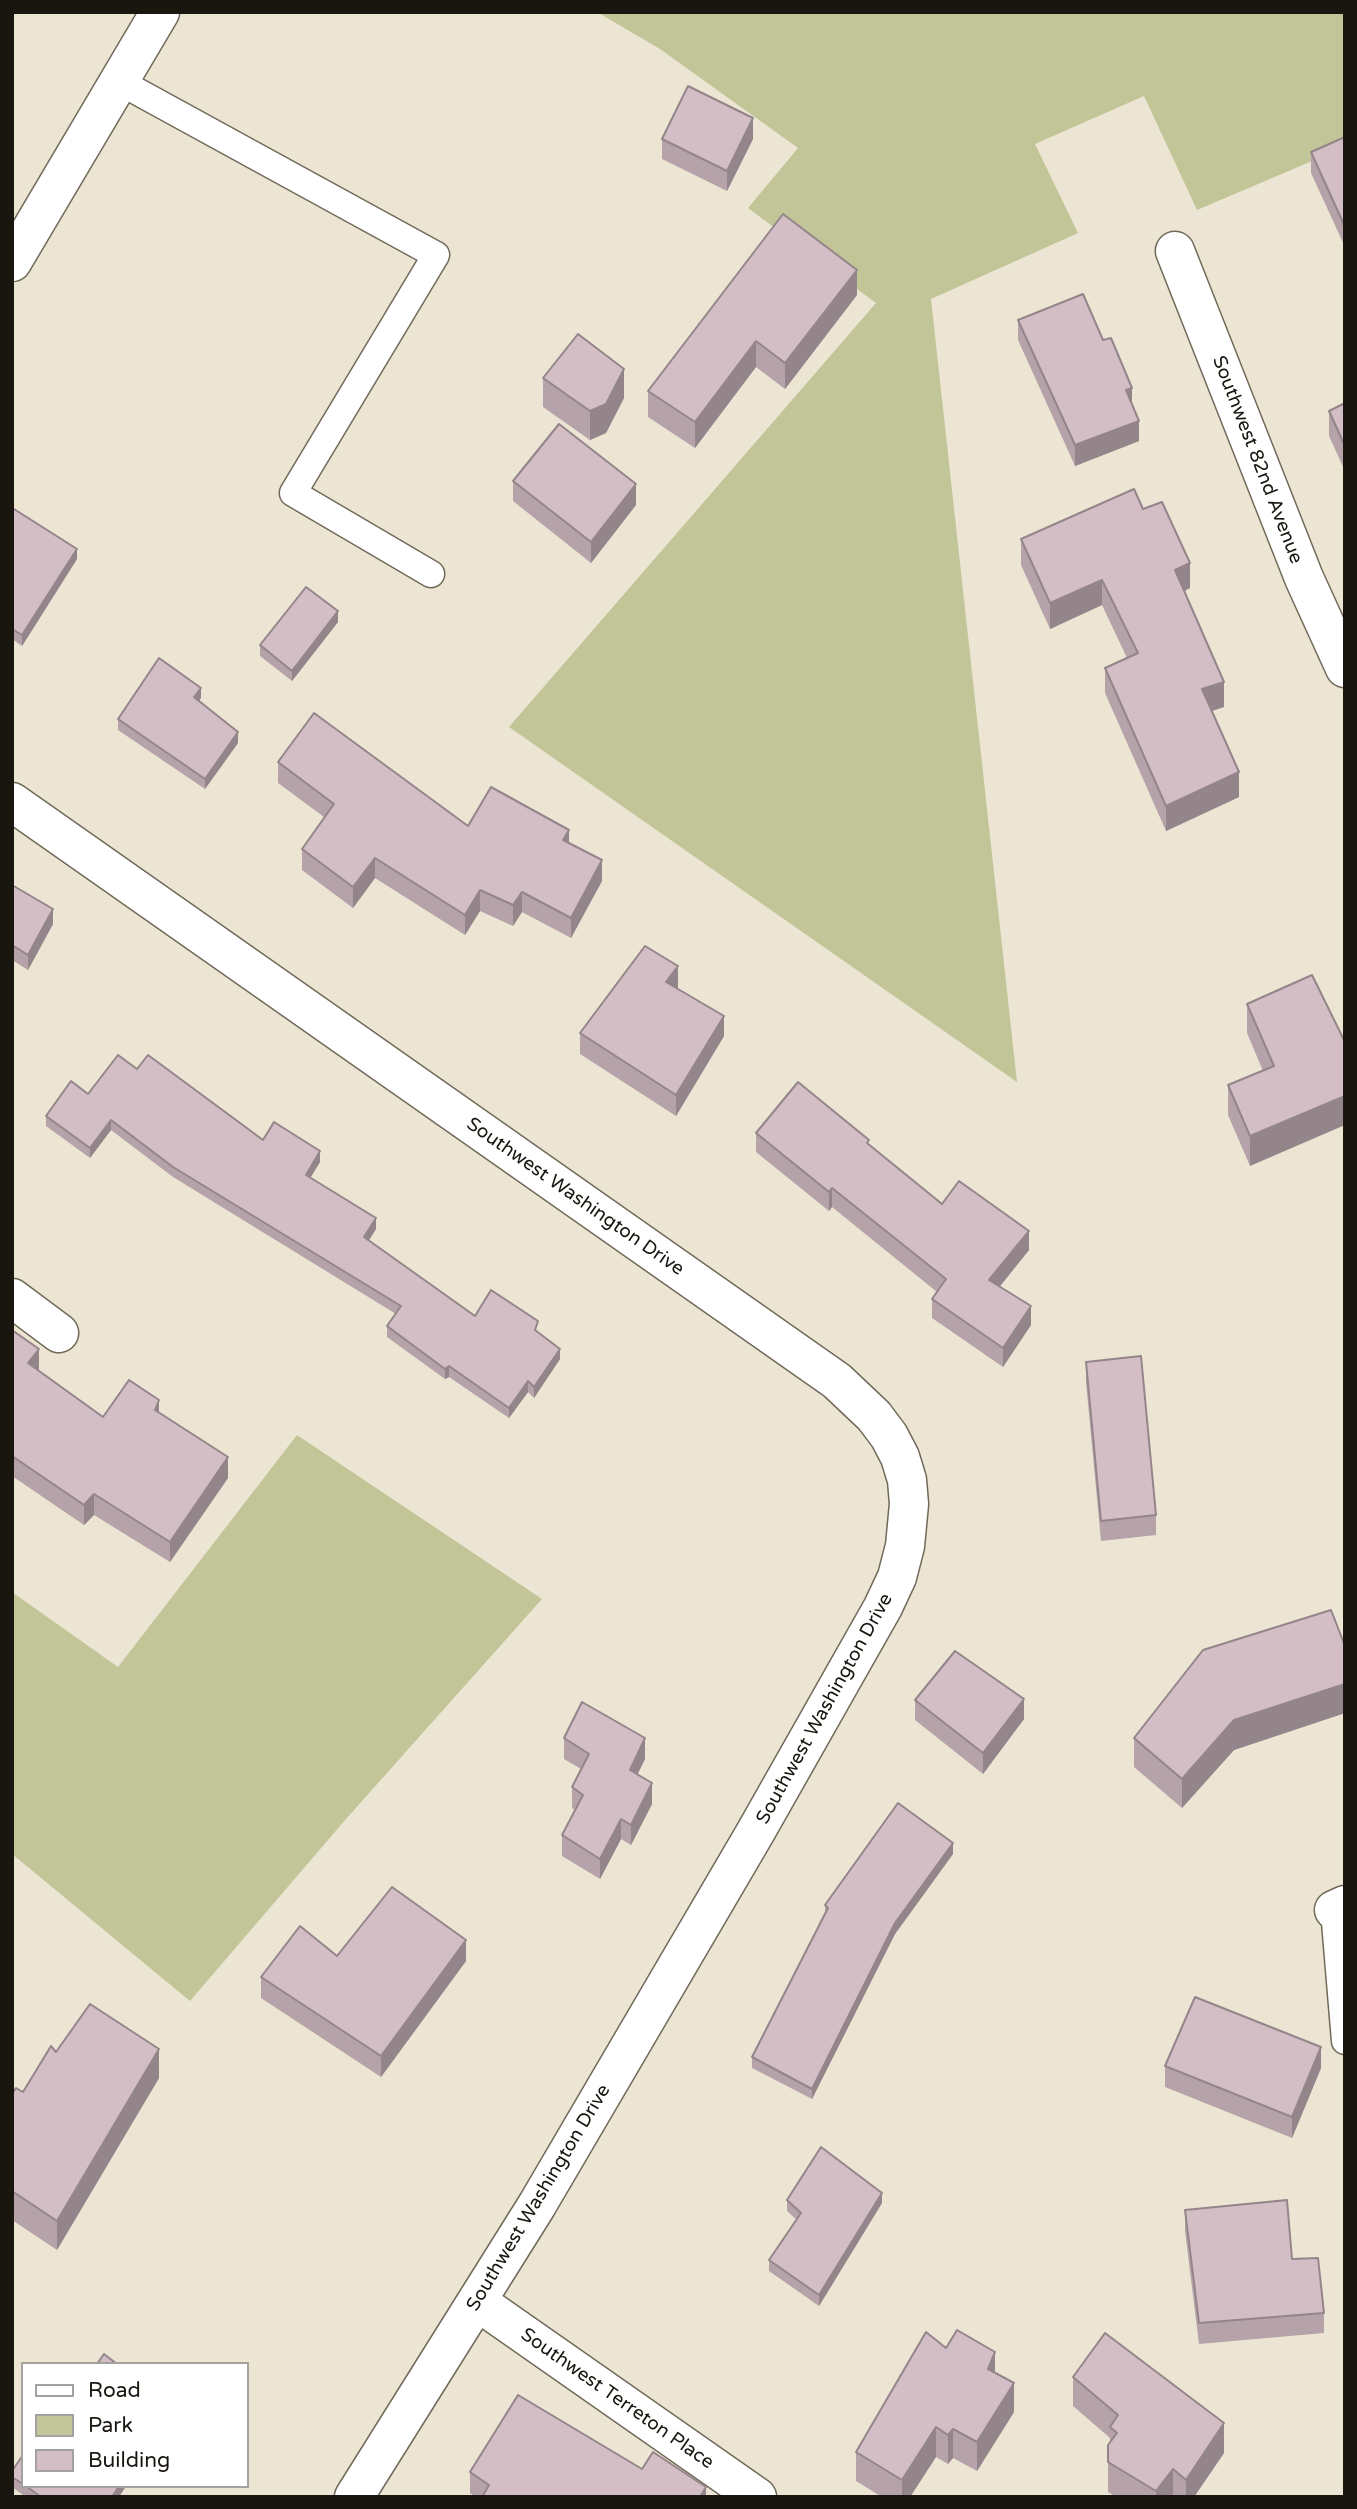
<!DOCTYPE html>
<html>
<head>
<meta charset="utf-8">
<style>
	body { margin:0 }
	#map { position:relative; width:1357px; height:2509px; overflow:hidden; background:#ede5d3; font-family:"Varela Round",sans-serif }
	canvas { display:block }
	.frame { position:absolute; inset:0; border:14px solid #191610; pointer-events:none }
	.legend { position:absolute; left:21px; top:2362px; width:228px; height:126px; box-sizing:border-box; background:#fff; border:2px solid #a3a29f; margin:0; padding:9px 12px; list-style:none; font-size:21px; color:#191610 }
	.legend li { display:flex; align-items:center; gap:14px; height:35px }
	.legend b { width:35px; border:2px solid #a3a29f }
</style>
</head>
<body>
<div id="map">
<canvas width="1357" height="2509"></canvas>
<div class="frame"></div>
<ul class="legend">
<li><b style="height:9px;background:#fff"></b>Road</li>
<li><b style="height:19px;background:#c1c597"></b>Park</li>
<li><b style="height:19px;background:#d3bec5"></b>Building</li>
</ul>
</div>
<script>
const context = document.querySelector('canvas').getContext('2d');
context.lineJoin = 'round';
function paint(path, color) {
  context.fillStyle = color;
  context.fill(path, 'evenodd');
}
function poly(rows) {
  const path = new Path2D();
  for (const r of rows) {
    path.moveTo(r[0], r[1]);
    for (let i = 2; i < r.length; i += 2) path.lineTo(r[i], r[i + 1]);
  }
  return path;
}
function trace(path, color, width, dash) {
  context.strokeStyle = color;
  context.lineWidth = width;
  context.lineCap = dash ? 'butt' : 'round';
  context.setLineDash(dash || []);
  context.stroke(path);
}
function drawText(font, color, halo, rows, align = 'center') {
  context.font = font + ' "Varela Round",sans-serif';
  context.lineWidth = 6;
  context.setLineDash([]);
  context.textBaseline = 'middle';
  context.strokeStyle = halo;
  context.fillStyle = color;
  for (const [text, x, y, turn = 0] of rows) {
    context.save();
    context.translate(x, y);
    context.rotate((+turn || 0) * Math.PI / 180);
    context.textAlign = isNaN(turn) ? turn : align;
    if (halo) context.strokeText(text, 0, 0);
    context.fillText(text, 0, 0);
    context.restore();
  }
}
const green = poly([
	[597,12,1345,12,1345,147,1197,210,1144,96,1035,144,1078,233,931,299,1017,1082,509,727,876,303,748,208,798,148,660,49],
	[297,1435,542,1599,346,1819,190,2001,12,1854,12,1592,118,1667]
]);
const lane = poly([
	[120,82,436,255,293,493,431,574],
	[1334,1910,1345,2041]
]);
const street = poly([
	[1175,251,1304,578,1345,668],
	[12,802,837,1381,874,1416,889,1436,900,1457,907,1480,909,1504,905,1546,897,1577,883,1607,755,1833,537,2205,354,2497],
	[12,1298,59,1333],
	[1334,1910,1345,1905],
	[478,2302,757,2497]
]);
const secondary = poly([
	[12,262,160,12]
]);
const wall = poly([
	[1345,137,1345,247,1311,173,1311,152],
	[662,139,753,139,727,191,662,159],
	[857,295,785,389,756,367,695,448,648,417,648,391],
	[1018,320,1132,403,1139,441,1075,466,1018,340],
	[543,378,624,398,606,433,590,440,543,407],
	[1345,403,1345,471,1329,436,1329,411],
	[513,481,636,505,591,563,513,501],
	[12,512,77,559,22,646,12,639],
	[1021,539,1190,588,1185,591,1224,707,1212,711,1239,797,1166,831,1105,693,1105,668,1127,658,1102,605,1050,629,1021,565],
	[338,622,292,681,260,656,260,645],
	[201,698,199,701,238,743,205,789,118,730,118,719],
	[278,762,468,826,569,843,602,881,571,938,522,912,513,926,480,911,465,935,375,878,353,908,302,870,302,849,324,817,278,783],
	[12,885,53,924,28,970,12,960],
	[678,987,677,989,724,1036,676,1116,580,1054,580,1033],
	[1247,1004,1344,1040,1250,1166,1228,1115,1228,1085,1263,1071,1247,1033],
	[137,1069,263,1140,320,1162,310,1178,376,1229,369,1240,475,1316,538,1332,560,1359,534,1398,528,1392,509,1418,449,1377,445,1379,387,1337,387,1326,396,1314,173,1177,111,1130,90,1158,46,1126,46,1116],
	[756,1133,869,1146,942,1204,1029,1250,999,1287,1031,1325,1003,1367,932,1318,932,1299,937,1292,832,1207,829,1211,756,1152],
	[12,1330,39,1369,38,1370,103,1417,159,1412,228,1478,170,1562,94,1515,84,1525,12,1476],
	[1086,1362,1156,1515,1156,1535,1101,1541,1086,1382],
	[1343,1411,1345,1411,1345,1436,1343,1432],
	[1345,1646,1345,1713,1234,1750,1182,1808,1134,1767,1134,1738],
	[915,1700,1024,1719,983,1774,915,1720],
	[564,1738,645,1759,637,1774,652,1804,631,1845,621,1839,600,1879,562,1856,562,1835,575,1810,572,1808,572,1787,581,1769,564,1759],
	[953,1854,895,1934,812,2099,752,2068,752,2057,825,1914,825,1905],
	[337,1956,466,1961,381,2077,261,1998,261,1977],
	[1165,2066,1321,2068,1292,2138,1165,2087],
	[159,2078,57,2250,12,2220,12,2094],
	[787,2200,882,2203,819,2306,769,2271,769,2260,797,2220,787,2211],
	[1185,2210,1292,2259,1324,2313,1324,2333,1199,2344,1185,2231],
	[946,2348,995,2373,1014,2412,977,2471,953,2458,948,2464,936,2457,910,2497,882,2497,856,2481,856,2452],
	[1073,2377,1224,2453,1194,2497,1116,2497,1108,2492,1108,2445,1110,2442,1110,2438,1073,2406],
	[23,2455,23,2486,126,2486,119,2497,26,2497,12,2487,12,2471],
	[642,2469,706,2497,476,2497,470,2493,470,2472]
]);
const shadedWall = poly([
	[753,118,753,139,727,191,727,171],
	[857,270,857,295,785,389,785,363],
	[756,341,756,367,695,448,695,422],
	[624,369,624,398,606,433,590,440,590,411],
	[1132,388,1132,408,1126,390],
	[1139,421,1139,441,1075,466,1075,445],
	[636,484,636,505,591,563,591,542],
	[77,549,77,559,22,646,22,635],
	[1190,563,1190,588,1175,595,1175,570],
	[1102,580,1102,605,1050,629,1050,603],
	[338,611,338,622,292,681,292,671],
	[1224,682,1224,707,1202,714,1202,689],
	[201,688,201,698,194,707,194,697],
	[238,732,238,743,205,789,205,779],
	[1239,772,1239,797,1166,831,1166,806],
	[569,830,569,850,563,840],
	[375,858,375,878,353,908,353,887],
	[602,860,602,881,571,938,571,918],
	[480,890,480,911,465,935,465,915],
	[522,892,522,912,513,926,513,905],
	[53,909,53,924,28,970,28,955],
	[678,966,678,987,666,1003,666,982],
	[724,1016,724,1036,676,1116,676,1095],
	[1345,1096,1345,1125,1250,1166,1250,1136],
	[111,1120,111,1130,90,1158,90,1148],
	[320,1151,320,1162,306,1185,306,1175],
	[832,1188,832,1207,829,1211,829,1192],
	[376,1218,376,1229,364,1248,364,1237],
	[1029,1231,1029,1250,989,1300,989,1280],
	[1031,1306,1031,1325,1003,1367,1003,1348],
	[39,1349,39,1369,28,1384,28,1363],
	[560,1349,560,1359,534,1398,534,1387],
	[449,1366,449,1377,445,1379,445,1369],
	[528,1381,528,1392,509,1418,509,1408],
	[159,1400,159,1421,155,1410],
	[228,1457,228,1478,170,1562,170,1542],
	[94,1494,94,1515,84,1525,84,1505],
	[1345,1684,1345,1713,1234,1750,1182,1808,1182,1779,1234,1720],
	[1024,1699,1024,1719,983,1774,983,1753],
	[645,1738,645,1759,630,1790,630,1770],
	[652,1783,652,1804,631,1845,631,1825],
	[621,1819,621,1839,600,1879,600,1859],
	[953,1843,953,1854,895,1934,812,2099,812,2089,895,1923],
	[466,1940,466,1961,381,2077,381,2056],
	[1321,2047,1321,2068,1292,2138,1292,2117],
	[159,2049,159,2078,57,2250,57,2221],
	[882,2193,882,2203,819,2306,819,2295],
	[995,2352,995,2381,988,2369],
	[1014,2383,1014,2412,977,2471,977,2442],
	[1224,2423,1224,2453,1194,2497,1186,2497,1186,2480],
	[936,2427,936,2457,910,2497,902,2497,902,2480],
	[953,2429,953,2458,948,2464,948,2435],
	[1173,2469,1173,2497,1156,2497,1156,2491],
	[119,2486,126,2486,119,2497,112,2497],
	[706,2487,706,2497,700,2497]
]);
const building = poly([
	[688,86,753,118,727,171,662,139,688,86],
	[1345,137,1345,227,1311,152,1345,137],
	[783,214,857,270,785,363,756,341,695,422,648,391,783,214],
	[1083,294,1103,340,1111,338,1132,388,1126,390,1139,421,1075,445,1018,320,1083,294],
	[578,334,624,369,606,404,590,411,543,378,578,334],
	[1345,403,1345,446,1329,411,1345,403],
	[559,424,636,484,591,542,513,481,559,424],
	[1134,489,1143,509,1162,502,1190,563,1175,570,1224,682,1202,689,1239,772,1166,806,1105,668,1138,653,1102,580,1050,603,1021,539,1134,489],
	[14,509,77,549,22,635,12,629,12,512,14,509],
	[306,587,338,611,292,671,260,645,306,587],
	[159,658,201,688,194,697,238,732,205,779,118,719,159,658],
	[314,713,468,826,491,787,569,830,563,840,602,860,571,918,522,892,513,905,480,890,465,915,375,858,353,887,302,849,334,804,278,762,314,713],
	[12,885,53,909,28,955,12,945,12,885],
	[645,946,678,966,666,982,724,1016,676,1095,580,1033,645,946],
	[1312,975,1344,1040,1345,1040,1345,1096,1250,1136,1228,1085,1274,1066,1247,1004,1312,975],
	[118,1055,137,1069,148,1055,263,1140,274,1122,320,1151,306,1175,376,1218,364,1237,475,1316,491,1290,538,1321,535,1330,560,1349,534,1387,528,1381,509,1408,449,1366,445,1369,387,1326,401,1306,173,1167,111,1120,90,1148,46,1116,71,1081,88,1094,118,1055],
	[798,1082,869,1140,867,1143,942,1204,959,1181,1029,1231,989,1280,1031,1306,1003,1348,932,1299,946,1279,832,1188,829,1192,756,1133,798,1082],
	[12,1330,39,1349,28,1363,103,1417,129,1380,159,1400,155,1410,228,1457,170,1542,94,1494,84,1505,12,1456,12,1330],
	[1141,1356,1156,1515,1101,1521,1086,1362,1141,1356],
	[1331,1610,1345,1646,1345,1684,1234,1720,1182,1779,1134,1738,1203,1650,1331,1610],
	[955,1651,1024,1699,983,1753,915,1700,955,1651],
	[582,1702,645,1738,630,1770,652,1783,631,1825,621,1819,600,1859,562,1835,583,1795,572,1787,589,1754,564,1738,582,1702],
	[898,1803,953,1843,895,1923,812,2089,752,2057,828,1908,825,1905,898,1803],
	[392,1887,466,1940,381,2056,261,1977,300,1926,337,1956,392,1887],
	[1195,1997,1321,2047,1292,2117,1165,2066,1195,1997],
	[90,2004,159,2049,57,2221,12,2191,12,2094,16,2088,23,2092,51,2046,56,2052,90,2004],
	[821,2147,882,2193,819,2295,769,2260,801,2213,787,2200,821,2147],
	[1287,2200,1292,2259,1318,2258,1324,2313,1199,2323,1185,2210,1287,2200],
	[957,2330,995,2352,988,2369,1014,2383,977,2442,953,2429,948,2435,936,2427,902,2480,856,2452,926,2332,946,2348,957,2330],
	[1105,2333,1224,2423,1186,2480,1173,2469,1156,2491,1108,2462,1108,2445,1117,2433,1110,2427,1118,2415,1073,2377,1105,2333],
	[104,2354,117,2364,97,2364,104,2354],
	[518,2395,642,2469,653,2452,706,2487,700,2497,482,2497,489,2485,470,2472,518,2395],
	[23,2455,23,2484,12,2477,12,2471,23,2455],
	[26,2486,119,2486,112,2497,41,2497,26,2486]
]);
const streetNames = [
	["Southwest 82nd Avenue",1257,460,69],
	["Southwest Washington Drive",575,1197,35],
	["Southwest Washington Drive",825,1709,-61],
	["Southwest Washington Drive",539,2198,-59],
	["Southwest Terreton Place",617,2399,35]
];
paint(green, '#c1c597');
trace(lane, '#716a5a', 29);
trace(street, '#716a5a', 41);
trace(secondary, '#716a5a', 41);
trace(lane, '#fff', 26);
trace(street, '#fff', 38);
trace(secondary, '#fff', 38);
paint(wall, '#b5a3a9');
paint(shadedWall, '#94858a');
paint(building, '#d3bec5');
trace(building, '#94858a', 2);
drawText('19px', '#191610', '#fff', streetNames);
</script>
</body>
</html>
